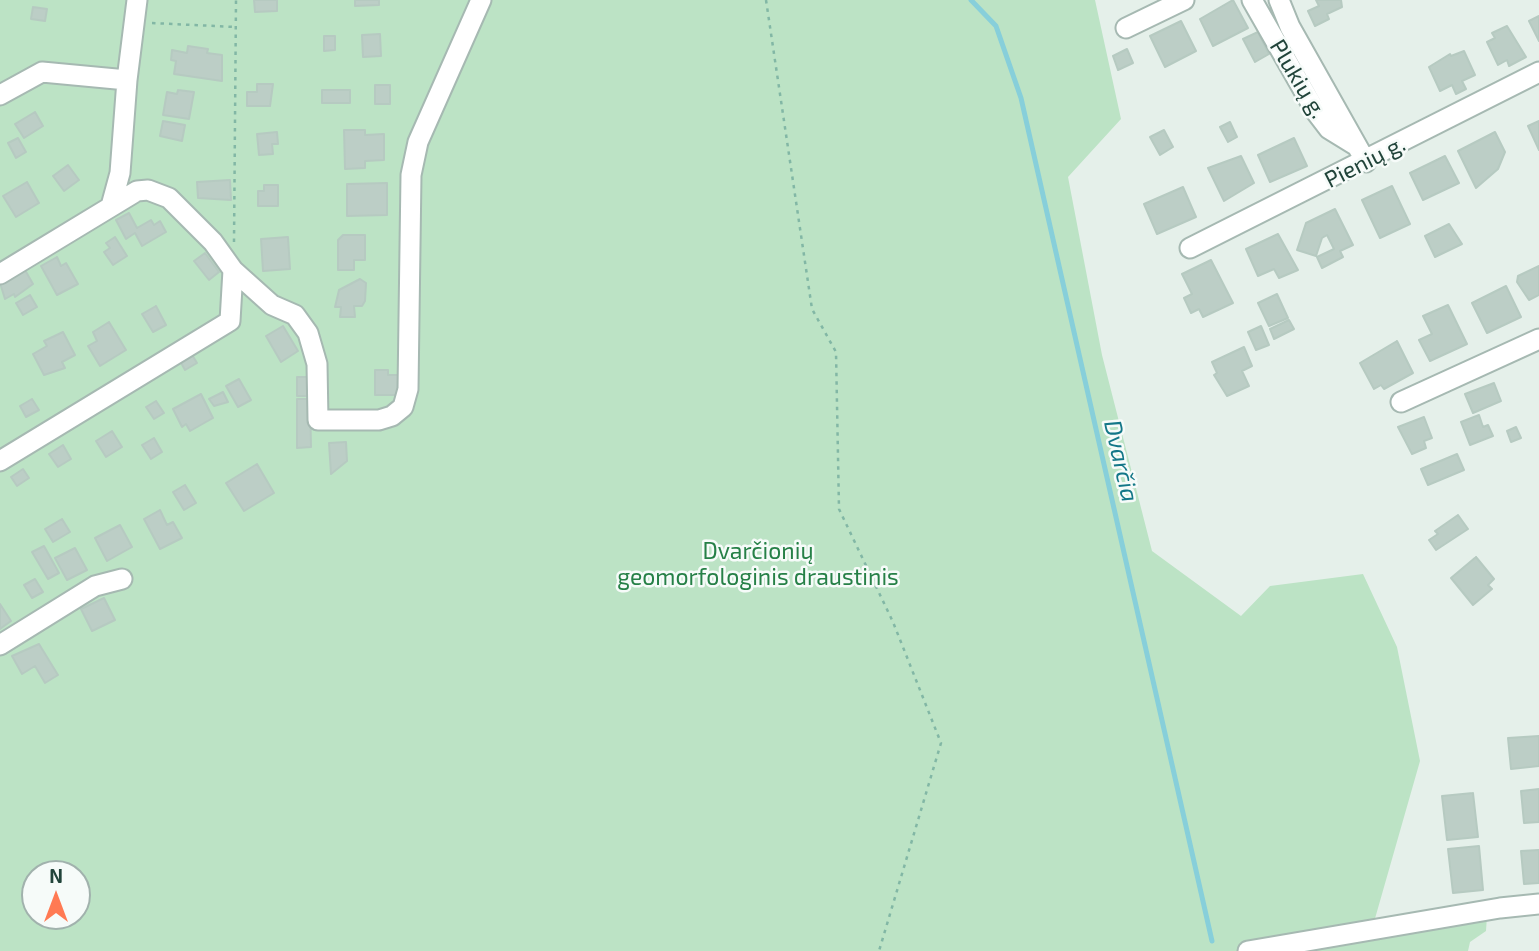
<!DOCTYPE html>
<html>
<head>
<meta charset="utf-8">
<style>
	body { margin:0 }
	#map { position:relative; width:1539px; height:951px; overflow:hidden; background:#e5f0ea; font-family:"Exo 2",sans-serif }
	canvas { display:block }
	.north { position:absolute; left:21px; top:860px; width:70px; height:70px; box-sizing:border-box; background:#f6fbf9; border:2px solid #a1b2ad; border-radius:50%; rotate:0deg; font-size:19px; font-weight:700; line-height:28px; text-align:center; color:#21443a }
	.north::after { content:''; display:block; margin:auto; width:24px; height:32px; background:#ff7a53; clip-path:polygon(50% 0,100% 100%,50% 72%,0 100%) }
</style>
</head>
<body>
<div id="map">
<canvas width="1539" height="951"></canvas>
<div class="north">N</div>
</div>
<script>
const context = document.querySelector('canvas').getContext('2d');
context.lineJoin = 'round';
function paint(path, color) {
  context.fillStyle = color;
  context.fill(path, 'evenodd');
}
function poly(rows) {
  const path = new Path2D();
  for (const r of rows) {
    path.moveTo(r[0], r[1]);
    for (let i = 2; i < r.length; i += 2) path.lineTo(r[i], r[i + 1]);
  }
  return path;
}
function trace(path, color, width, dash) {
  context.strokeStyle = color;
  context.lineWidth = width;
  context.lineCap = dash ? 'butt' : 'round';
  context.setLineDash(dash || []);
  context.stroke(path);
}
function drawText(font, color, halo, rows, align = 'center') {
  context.font = font + ' "Exo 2",sans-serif';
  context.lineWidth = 5;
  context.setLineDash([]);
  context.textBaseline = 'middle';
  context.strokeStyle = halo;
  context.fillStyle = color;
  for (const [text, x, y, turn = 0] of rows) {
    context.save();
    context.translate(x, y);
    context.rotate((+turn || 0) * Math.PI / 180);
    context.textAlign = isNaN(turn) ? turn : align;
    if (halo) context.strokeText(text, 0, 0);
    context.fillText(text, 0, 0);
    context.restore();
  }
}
const green = poly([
	[0,0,1095,0,1121,119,1068,177,1102,355,1152,551,1241,616,1270,586,1363,574,1397,647,1420,761,1374,922,1487,916,1486,931,1470,942,1468,951,0,951],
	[35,874,77,874,77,916,35,916]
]);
const stream = poly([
	[971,0,996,26,1021,98,1212,941]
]);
const building = poly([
	[254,0,277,0,277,11,255,12,254,0],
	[355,0,379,0,379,5,355,6,355,0],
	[1233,0,1248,28,1213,46,1200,19,1233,0],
	[1316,0,1341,0,1342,7,1327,14,1329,19,1315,26,1308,11,1319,6,1316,0],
	[33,7,47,9,45,21,31,19,33,7],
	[1539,16,1539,41,1529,21,1539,16],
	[1181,21,1196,51,1165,67,1150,36,1181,21],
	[1507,26,1526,57,1509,66,1507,60,1498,65,1487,42,1495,38,1492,33,1507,26],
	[1258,32,1269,54,1255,62,1243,39,1258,32],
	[380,34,381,56,363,57,362,35,380,34],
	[324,36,335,36,335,50,324,51,324,36],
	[188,46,208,49,207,53,222,55,222,81,174,74,176,61,171,60,172,50,187,53,188,46],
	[1127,49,1133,63,1118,70,1113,56,1127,49],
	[1464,51,1475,75,1462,81,1466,89,1456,94,1452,85,1440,91,1429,67,1450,54,1451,56,1464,51],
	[257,84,273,84,270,106,247,106,247,92,257,92,257,84],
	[375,85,390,85,390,104,375,104,375,85],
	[178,90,194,92,189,119,163,115,167,92,177,94,178,90],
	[322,90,350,90,350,103,322,103,322,90],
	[35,112,43,126,24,138,15,124,35,112],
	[163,121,185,125,182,141,160,136,163,121],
	[1539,121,1539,150,1528,126,1539,121],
	[1230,122,1237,137,1228,142,1220,127,1230,122],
	[344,130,365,130,365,135,384,134,384,160,365,161,365,168,345,169,344,130],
	[1164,130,1173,147,1160,155,1150,137,1164,130],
	[277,132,278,144,272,144,273,154,259,155,257,134,277,132],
	[1495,132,1505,152,1498,169,1476,188,1458,151,1495,132],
	[18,138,26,152,16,158,8,143,18,138],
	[1294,138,1307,166,1270,182,1258,155,1294,138],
	[1241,156,1254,183,1224,201,1208,168,1241,156],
	[1445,156,1459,183,1423,200,1410,173,1445,156],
	[68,165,79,180,64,191,53,176,68,165],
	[230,180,231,200,198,198,197,182,230,180],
	[27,182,39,203,16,217,3,196,27,182],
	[387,183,387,215,347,216,347,184,387,183],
	[264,185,278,185,278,206,258,206,258,191,264,191,264,185],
	[1392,186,1410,224,1380,238,1362,200,1392,186],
	[1183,187,1196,217,1157,234,1144,204,1183,187],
	[1335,209,1353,245,1340,251,1343,257,1322,268,1317,257,1334,249,1327,235,1322,238,1316,256,1297,250,1306,223,1335,209],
	[129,213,137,228,151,220,154,225,160,221,166,232,142,246,135,233,126,239,116,220,129,213],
	[1449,224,1462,244,1435,257,1425,236,1449,224],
	[1278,234,1298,270,1279,278,1274,269,1258,276,1246,249,1278,234],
	[343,235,365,235,365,260,354,260,354,270,338,270,338,240,343,235],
	[115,237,127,256,113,265,104,252,110,248,106,243,115,237],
	[288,237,290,269,263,271,261,239,288,237],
	[205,253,219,272,209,280,194,261,205,253],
	[57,257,61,266,66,263,78,284,57,295,41,266,57,257],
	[1211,260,1233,303,1203,317,1199,309,1191,313,1184,298,1192,294,1182,274,1211,260],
	[1539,266,1539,295,1529,300,1517,282,1518,276,1539,266],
	[25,270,33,284,15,297,14,294,5,299,0,283,25,270],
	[360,279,366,283,365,301,362,306,354,306,355,317,340,317,341,307,335,307,339,290,360,279],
	[1506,286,1521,317,1487,333,1472,303,1506,286],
	[1277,294,1288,318,1269,326,1258,303,1277,294],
	[30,295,37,307,23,315,16,303,30,295],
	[1448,305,1467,344,1430,361,1419,340,1432,334,1423,316,1448,305],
	[156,306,166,325,153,332,142,314,156,306],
	[1289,320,1294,329,1274,339,1270,329,1289,320],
	[109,322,126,350,100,366,88,346,97,341,93,332,109,322],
	[283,326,298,351,281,362,266,336,283,326],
	[1261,326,1269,345,1256,350,1248,332,1261,326],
	[63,332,75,355,62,362,65,368,44,375,33,354,47,346,44,341,63,332],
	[1397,341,1413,373,1384,389,1381,385,1374,389,1360,363,1397,341],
	[1244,347,1252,366,1242,371,1249,386,1227,396,1214,375,1217,373,1212,362,1244,347],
	[191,353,197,363,185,370,179,359,191,353],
	[375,370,388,370,388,375,403,375,403,395,375,395,375,370],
	[297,377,312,377,312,396,297,396,297,377],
	[239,379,251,400,238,407,226,386,239,379],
	[1494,383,1501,401,1473,413,1465,394,1494,383],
	[223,392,228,402,214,406,209,399,223,392],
	[201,394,213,418,190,431,186,424,182,427,173,409,201,394],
	[32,399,39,410,26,417,20,406,32,399],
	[297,399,310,399,311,447,297,448,297,399],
	[156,401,164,413,154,419,146,407,156,401],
	[1479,415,1483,427,1488,425,1493,436,1470,445,1461,422,1479,415],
	[1424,417,1432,438,1424,441,1426,448,1412,454,1398,427,1424,417],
	[1516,427,1521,438,1511,442,1507,431,1516,427],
	[112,431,122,447,106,457,96,441,112,431],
	[154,438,162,452,151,459,142,445,154,438],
	[346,442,347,461,331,474,329,443,346,442],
	[63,445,71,459,58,467,49,454,63,445],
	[1457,454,1464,470,1428,485,1421,469,1457,454],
	[257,464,274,493,244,511,226,483,257,464],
	[23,469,29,478,17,486,11,477,23,469],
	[185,485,196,503,184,510,173,492,185,485],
	[160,510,167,525,173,522,182,538,160,549,144,519,160,510],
	[1458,515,1468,529,1436,550,1429,540,1438,534,1435,531,1458,515],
	[62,519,70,532,53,542,45,529,62,519],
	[120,525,132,547,107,561,95,538,120,525],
	[44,546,59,573,48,579,32,552,44,546],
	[75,548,87,570,67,580,55,558,75,548],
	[1476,557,1494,579,1488,585,1492,589,1473,605,1451,578,1476,557],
	[35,579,43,592,32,598,24,585,35,579],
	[104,598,115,620,92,631,81,609,104,598],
	[0,604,11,621,0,629,0,604],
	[39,644,58,675,45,683,35,666,22,674,12,656,39,644],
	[1539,736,1539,766,1511,769,1508,738,1539,736],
	[1539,789,1539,822,1524,823,1521,791,1539,789],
	[1473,793,1478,837,1447,840,1442,796,1473,793],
	[1479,846,1483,890,1453,893,1448,849,1479,846],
	[1539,850,1539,883,1524,884,1521,851,1539,850]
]);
const path = poly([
	[766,0,812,309,836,352,839,509,893,622,941,743,879,951],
	[152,23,235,27],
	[234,242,236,0]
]);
const minor = poly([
	[1252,0,1316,112,1329,129,1355,145],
	[1279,0,1290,27,1366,162],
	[1126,28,1184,0],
	[0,95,42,72,127,80,137,0],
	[111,206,120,173,127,80],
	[1190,248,1539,72],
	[0,274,137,191,148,190,169,198,213,242,233,270,272,305,295,315,308,333,317,364,318,420,379,420,392,416,403,407,408,389,411,175,418,142,481,0],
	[1401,402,1539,339],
	[0,461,230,321,233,270],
	[0,645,95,586,122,579],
	[1248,951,1500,908,1539,904]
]);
const streetNames = [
	["Plukių g.",1298,79,59],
	["Pienių g.",1365,162,-27]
];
const parkNames = [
	["Dvarčionių",758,551],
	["geomorfologinis draustinis",758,577]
];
const waterNames = [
	["Dvarčia",1121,461,77]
];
paint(green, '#bce3c5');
trace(stream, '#87cfda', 5);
paint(building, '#bccec6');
trace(building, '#b6cac1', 2);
trace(minor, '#a6b9b2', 23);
trace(path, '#82b7a5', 2.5, [3.5, 5]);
trace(minor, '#fff', 19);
drawText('23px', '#21443a', '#f6fbf9', streetNames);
drawText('23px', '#268047', '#f6fbf9', parkNames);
drawText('italic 24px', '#137788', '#f6fbf9', waterNames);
</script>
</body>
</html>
